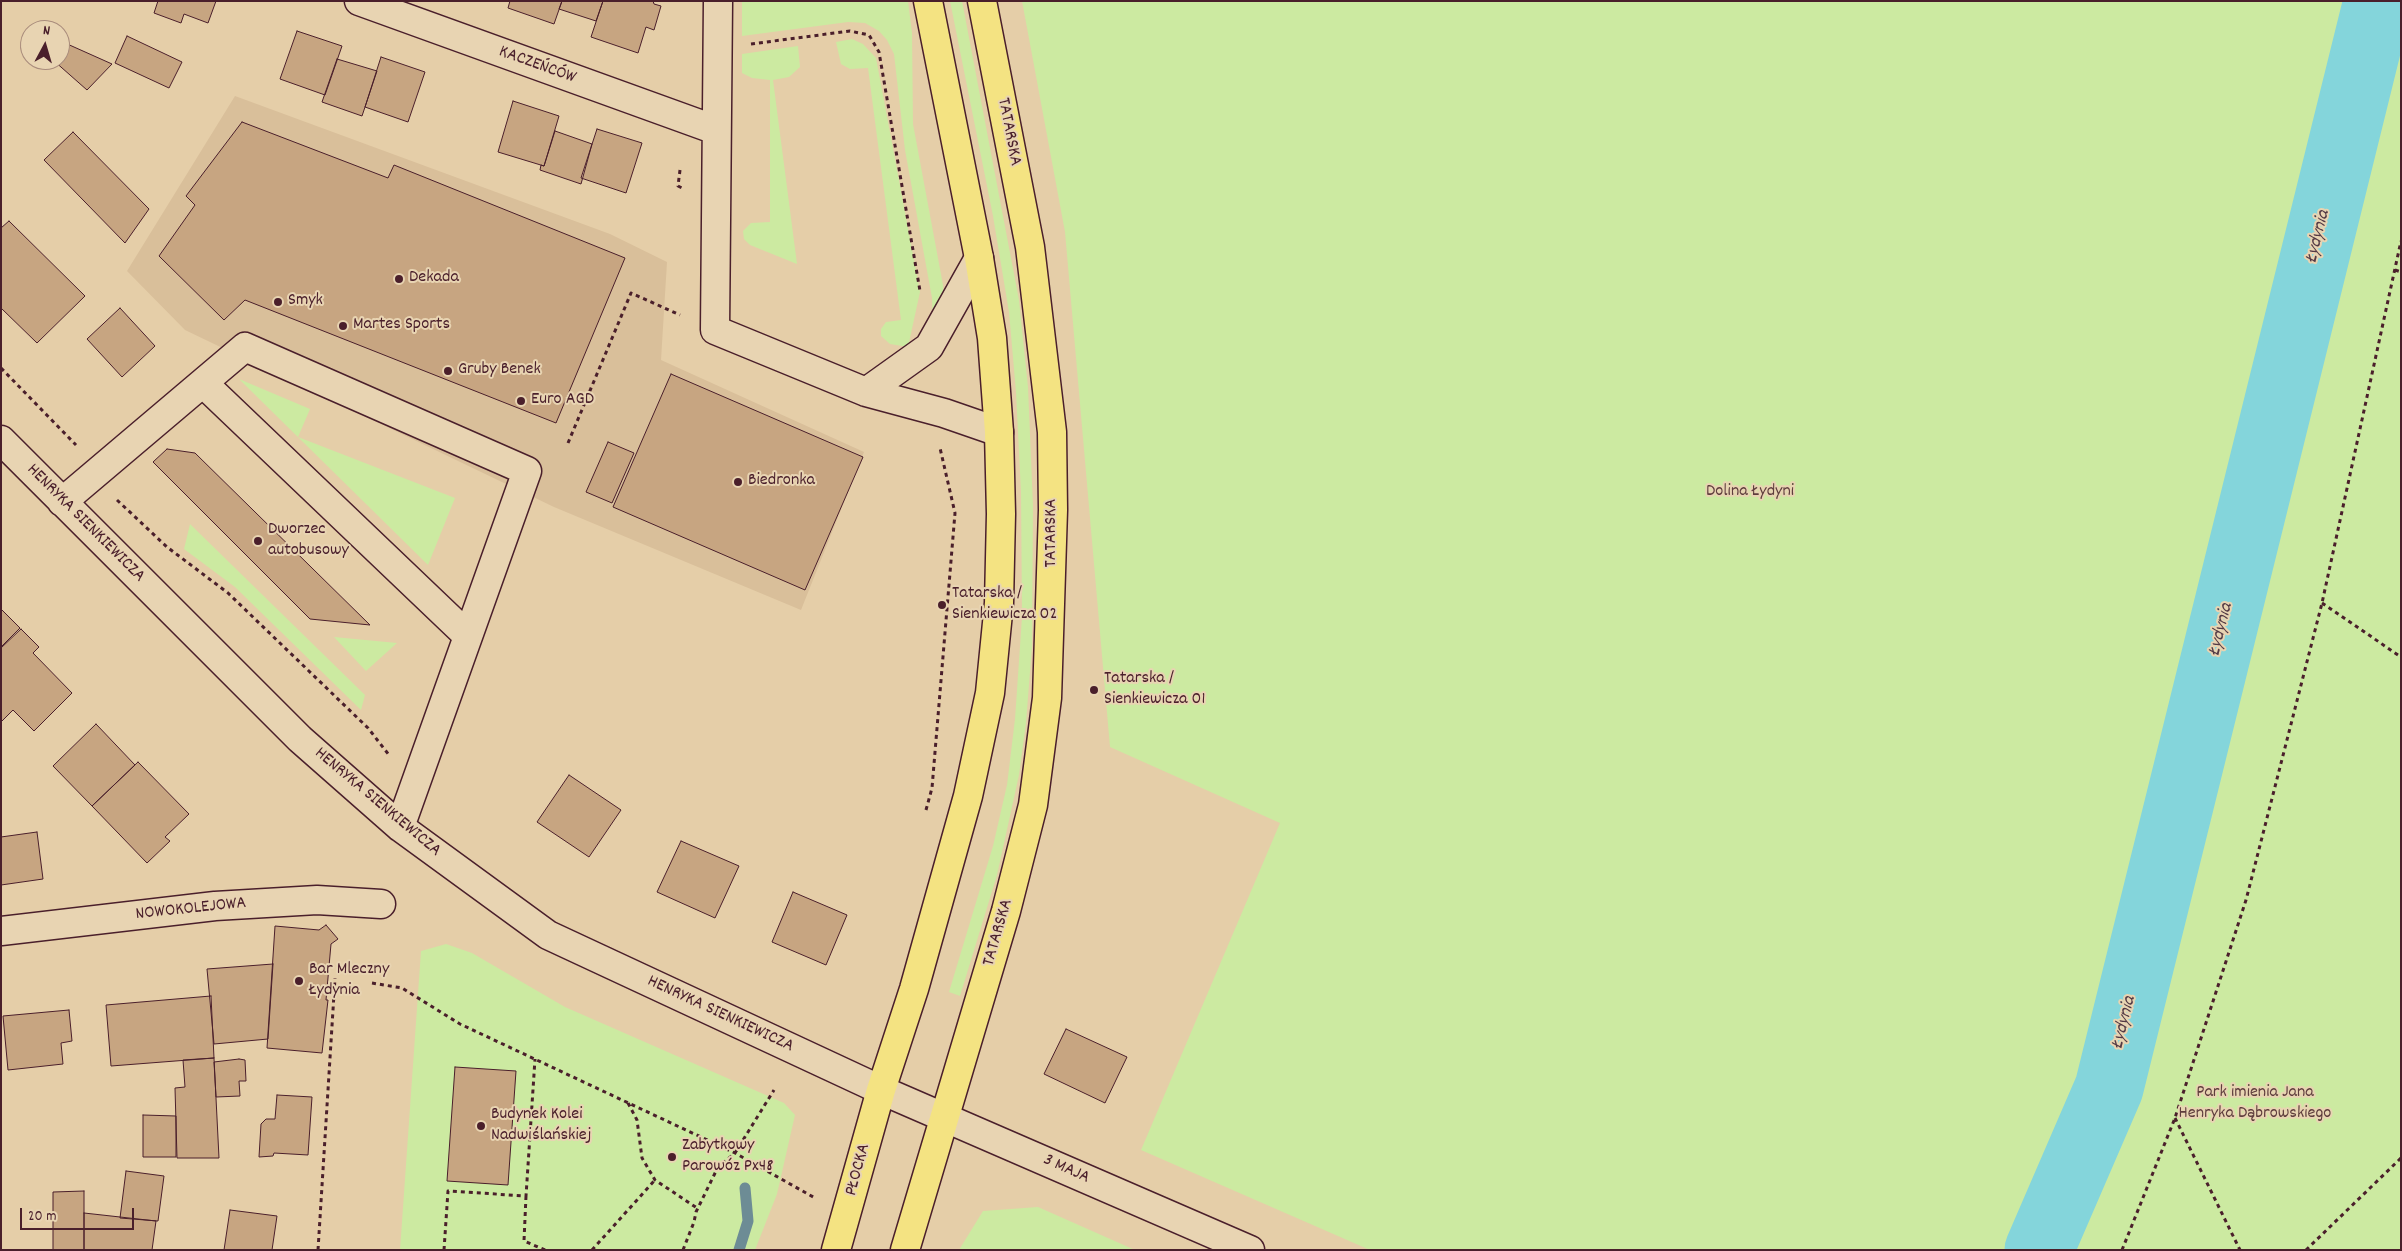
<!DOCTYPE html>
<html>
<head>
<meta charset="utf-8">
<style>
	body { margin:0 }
	#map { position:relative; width:2402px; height:1251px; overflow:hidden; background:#e5cea8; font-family:Dekko,sans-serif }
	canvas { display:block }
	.frame { position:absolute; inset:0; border:2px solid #4a1f2b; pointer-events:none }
	.north { position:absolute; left:20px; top:20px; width:50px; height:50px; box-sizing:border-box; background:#e8d4b2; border:1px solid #a98c7c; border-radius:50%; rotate:6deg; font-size:14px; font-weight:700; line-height:20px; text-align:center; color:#4a1f2b }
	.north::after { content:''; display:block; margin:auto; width:18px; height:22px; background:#4a1f2b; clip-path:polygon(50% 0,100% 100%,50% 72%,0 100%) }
	.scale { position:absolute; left:20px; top:1208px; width:114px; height:22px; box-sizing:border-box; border:2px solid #4a1f2b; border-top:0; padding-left:6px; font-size:15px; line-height:18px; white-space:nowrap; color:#4a1f2b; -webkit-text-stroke:4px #e8d4b2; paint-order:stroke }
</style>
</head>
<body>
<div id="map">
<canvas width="2402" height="1251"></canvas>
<div class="frame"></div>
<div class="north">N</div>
<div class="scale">20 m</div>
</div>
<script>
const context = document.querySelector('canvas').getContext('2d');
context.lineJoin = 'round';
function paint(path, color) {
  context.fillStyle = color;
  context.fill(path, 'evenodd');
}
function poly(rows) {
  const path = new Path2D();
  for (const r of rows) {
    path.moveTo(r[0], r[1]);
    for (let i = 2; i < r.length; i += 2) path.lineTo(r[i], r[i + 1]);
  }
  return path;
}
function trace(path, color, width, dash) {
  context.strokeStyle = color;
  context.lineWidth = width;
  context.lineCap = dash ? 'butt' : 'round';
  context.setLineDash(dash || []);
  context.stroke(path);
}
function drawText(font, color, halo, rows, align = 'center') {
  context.font = font + ' Dekko,sans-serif';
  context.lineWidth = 4;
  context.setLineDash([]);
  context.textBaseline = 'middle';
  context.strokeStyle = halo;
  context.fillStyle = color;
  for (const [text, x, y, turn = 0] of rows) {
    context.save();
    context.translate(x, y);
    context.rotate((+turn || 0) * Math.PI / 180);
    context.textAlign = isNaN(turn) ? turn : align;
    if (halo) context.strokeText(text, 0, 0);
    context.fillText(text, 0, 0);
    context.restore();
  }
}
const built = poly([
	[235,96,610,234,667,262,661,360,864,452,801,610,554,507,185,330,127,271]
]);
const green = poly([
	[742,1,908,1,912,33,913,124,943,285,944,301,933,329,932,298,905,150,894,54,887,40,879,31,865,23,848,22,742,36],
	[950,1,962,1,1019,300,1028,387,1033,506,1032,646,1026,723,1019,775,997,875,960,996,949,992,993,846,1007,785,1015,719,1022,617,1021,492,1016,392,1009,312,993,216],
	[1022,1,2401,1,2401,1250,1370,1250,1141,1150,1280,823,1110,747,1065,232],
	[852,39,863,44,876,58,920,292,908,347,890,344,881,336,881,329,886,322,901,320,868,68,850,69,841,64,836,42],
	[798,46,800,67,789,77,773,80,797,264,750,245,744,239,743,231,751,223,770,222,770,80,752,78,742,73,742,54],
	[239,379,310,409,298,437,455,498,428,565],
	[190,524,365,695,361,710,235,587,184,549],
	[334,637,397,643,366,671],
	[446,944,472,953,565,1007,784,1103,795,1115,777,1194,755,1250,400,1250,421,951],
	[1038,1207,1135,1250,959,1250,983,1211]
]);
const stream = poly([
	[739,1250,748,1221,745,1188]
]);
const river = poly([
	[2039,1250,2109,1088,2378,1]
]);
const building = poly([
	[158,1,216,1,208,23,184,14,181,23,154,13,158,1],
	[510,1,562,1,554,24,508,8,510,1],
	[562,1,603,1,596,21,559,9,562,1],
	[603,1,653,1,654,4,661,6,654,30,646,27,638,53,591,37,603,1],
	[297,31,342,46,325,95,280,79,297,31],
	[127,36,182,62,169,88,115,63,127,36],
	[65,43,112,64,87,90,53,60,60,60,60,50,65,43],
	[381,57,425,72,408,122,365,107,381,57],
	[337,59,377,71,362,116,322,102,337,59],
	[513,101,559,116,544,166,498,152,513,101],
	[242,122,388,178,394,165,625,258,556,423,245,300,224,320,159,256,195,205,186,196,242,122],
	[597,129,642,143,626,193,581,178,597,129],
	[555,131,592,144,581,184,540,170,541,165,544,166,555,131],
	[73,132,149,209,125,243,44,160,73,132],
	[9,221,85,296,37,343,1,308,1,228,9,221],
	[120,308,155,346,122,377,87,339,120,308],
	[671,374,863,457,805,590,613,507,671,374],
	[608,442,634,453,612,503,586,492,608,442],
	[167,449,195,453,370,625,310,619,153,462,167,449],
	[1,609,20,628,1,647,1,609],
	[21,629,39,647,33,653,72,693,34,731,13,710,1,722,1,648,21,629],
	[96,724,135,765,92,806,53,766,96,724],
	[138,762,189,814,165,837,170,841,147,863,92,806,138,762],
	[569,775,621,810,589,857,537,822,569,775],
	[37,832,43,879,1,885,1,837,37,832],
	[681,841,739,866,715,918,657,892,681,841],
	[793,892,847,915,826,965,772,942,793,892],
	[326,925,338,939,331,944,326,1000,328,1000,322,1053,267,1048,275,926,319,930,326,925],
	[273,964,268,1039,214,1044,207,969,273,964],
	[211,996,214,1058,111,1066,106,1005,211,996],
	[69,1010,72,1041,61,1043,63,1064,8,1070,3,1016,69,1010],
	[1066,1029,1127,1057,1105,1103,1044,1074,1066,1029],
	[214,1058,219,1158,177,1158,175,1088,185,1087,183,1060,214,1058],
	[239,1059,245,1060,246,1081,239,1081,240,1096,216,1097,214,1062,239,1059],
	[455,1067,516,1071,508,1185,447,1181,455,1067],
	[277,1095,312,1097,308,1155,274,1153,273,1156,259,1157,261,1124,266,1119,275,1119,277,1095],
	[143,1115,176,1116,176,1157,143,1157,143,1115],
	[126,1171,164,1176,158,1221,120,1218,126,1171],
	[84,1191,84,1250,53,1250,53,1192,84,1191],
	[230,1210,277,1216,272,1250,224,1250,230,1210],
	[84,1213,156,1221,152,1250,84,1250,84,1213]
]);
const path = poly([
	[751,44,850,31,869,35,879,52,920,291],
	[680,170,678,186,682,188],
	[2395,270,2401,272],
	[1,368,76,445],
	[568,443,631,293,680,315],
	[117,500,167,547,228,593,368,728,389,755],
	[2322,603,2401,657],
	[926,810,932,788,955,513,940,448],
	[372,983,402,988,460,1024,735,1153,815,1198],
	[628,1103,637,1120,642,1158,655,1180,697,1208],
	[2175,1118,2240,1250],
	[526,1196,524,1241,545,1250],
	[318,1250,335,978],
	[444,1250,448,1191,526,1196,535,1059],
	[592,1250,655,1180],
	[683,1250,694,1222,696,1212,718,1167,735,1153,774,1090],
	[2122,1250,2175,1118,2246,900,2322,603,2401,241],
	[2306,1250,2401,1158]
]);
const minor = poly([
	[359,1,716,130],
	[718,1,715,330,866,392,944,413,999,432],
	[203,383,468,636],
	[866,392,929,347,979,258],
	[1,440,300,739,400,827,548,935,881,1090,1250,1250],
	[62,502,245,347,527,471,400,827],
	[1,931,215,906,317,900,381,904]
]);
const major = poly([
	[836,1250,881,1090,914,989,968,796,990,693,999,603,1001,514,999,432,992,338,979,258,928,1],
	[905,1250,1006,911,1033,805,1047,698,1053,510,1052,432,1030,247,982,1]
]);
const markers = [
	[399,279,5,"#4a1f2b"],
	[278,302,5,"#4a1f2b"],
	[343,326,5,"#4a1f2b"],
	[448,371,5,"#4a1f2b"],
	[521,401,5,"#4a1f2b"],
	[738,482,5,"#4a1f2b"],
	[258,541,5,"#4a1f2b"],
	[942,605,5,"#4a1f2b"],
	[1094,690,5,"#4a1f2b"],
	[299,981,5,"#4a1f2b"],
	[481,1126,5,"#4a1f2b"],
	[672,1157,5,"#4a1f2b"]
];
const streetNames = [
	["KACZEŃCÓW",537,66,20],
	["TATARSKA",1008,132,79],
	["HENRYKA SIENKIEWICZA",85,524,45],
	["TATARSKA",1053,533,-90],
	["HENRYKA SIENKIEWICZA",377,803,40],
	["NOWOKOLEJOWA",191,910,-6],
	["TATARSKA",999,933,-74],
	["HENRYKA SIENKIEWICZA",720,1015,25],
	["PŁOCKA",859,1170,-75],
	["3 MAJA",1066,1170,24]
];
const poiNames = [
	["Dekada",409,279],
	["Smyk",288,302],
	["Martes Sports",353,326],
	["Gruby Benek",458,371],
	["Euro AGD",531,401],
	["Biedronka",748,482],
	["Dworzec",268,531],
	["autobusowy",268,552],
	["Tatarska /",952,595],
	["Sienkiewicza 02",952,616],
	["Tatarska /",1104,680],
	["Sienkiewicza 01",1104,701],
	["Bar Mleczny",309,971],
	["Łydynia",309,992],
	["Budynek Kolei",491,1116],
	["Nadwiślańskiej",491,1137],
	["Zabytkowy",682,1147],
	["Parowóz Px48",682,1168]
];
const parkNames = [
	["Dolina Łydyni",1750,493],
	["Park imienia Jana",2255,1094],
	["Henryka Dąbrowskiego",2255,1115]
];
const waterNames = [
	["Łydynia",2319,237,-76],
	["Łydynia",2222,630,-76],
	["Łydynia",2125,1023,-76]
];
paint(built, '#d9bf9a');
paint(green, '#cceaa1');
trace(stream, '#6d8c95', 11);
trace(river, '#84d5db', 69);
paint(building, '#c7a581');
trace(building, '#4a1f2b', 1);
trace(minor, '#4a1f2b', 31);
trace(major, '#4a1f2b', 31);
trace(path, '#4a1f2b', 3, [4, 4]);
trace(minor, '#e8d4b2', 28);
trace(major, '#f4e382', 28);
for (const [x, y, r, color] of markers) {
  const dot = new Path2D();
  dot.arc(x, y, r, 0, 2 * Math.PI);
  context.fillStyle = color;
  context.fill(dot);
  trace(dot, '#e8d4b2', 2);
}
drawText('18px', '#4a1f2b', '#e8d4b2', streetNames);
drawText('18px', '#4a1f2b', '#e8d4b2', poiNames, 'left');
drawText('18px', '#5e3d3d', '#e8d4b2', parkNames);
drawText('italic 19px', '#533a45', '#e8d4b2', waterNames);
</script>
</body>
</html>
